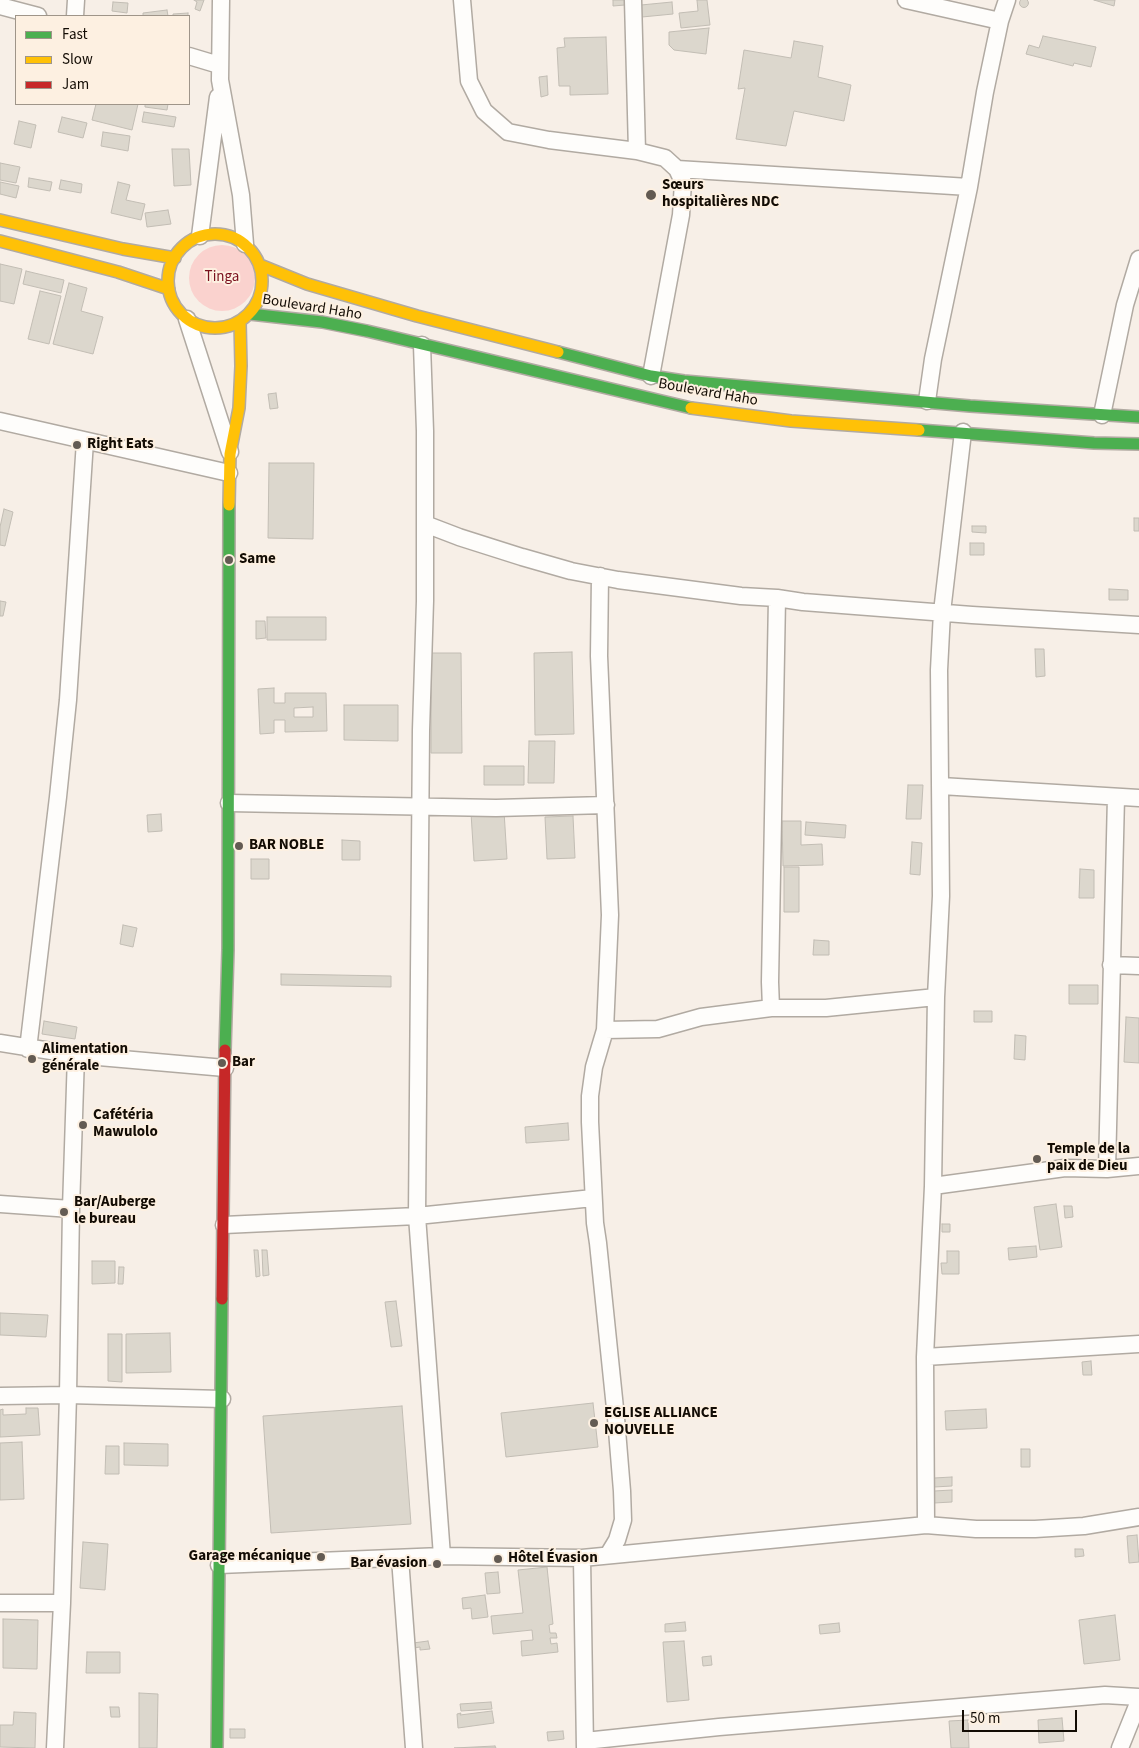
<!DOCTYPE html>
<html>
<head>
<meta charset="utf-8">
<style>
	body { margin:0 }
	#map { position:relative; width:1139px; height:1748px; overflow:hidden; background:#f7efe7; font-family:"Source Sans 3",sans-serif }
	canvas { display:block }
	.legend { position:absolute; left:15px; top:15px; width:175px; height:90px; box-sizing:border-box; background:#fdf0e1; border:1px solid #9f9589; margin:0; padding:6px 9px; list-style:none; font-size:15px; color:#130c04 }
	.legend li { display:flex; align-items:center; gap:10px; height:25px }
	.legend b { width:25px; border:1px solid #9f9589 }
	.scale { position:absolute; left:962px; top:1710px; width:115px; height:22px; box-sizing:border-box; border:2px solid #130c04; border-top:0; padding-left:6px; font-size:15px; line-height:18px; white-space:nowrap; color:#130c04; -webkit-text-stroke:4px #fdf0e1; paint-order:stroke }
</style>
</head>
<body>
<div id="map">
<canvas width="1139" height="1748"></canvas>
<ul class="legend">
<li><b style="height:6px;background:#4caf50"></b>Fast</li>
<li><b style="height:6px;background:#ffc107"></b>Slow</li>
<li><b style="height:6px;background:#c62828"></b>Jam</li>
</ul>
<div class="scale">50 m</div>
</div>
<script>
const context = document.querySelector('canvas').getContext('2d');
context.lineJoin = 'round';
function paint(path, color) {
  context.fillStyle = color;
  context.fill(path, 'evenodd');
}
function poly(rows) {
  const path = new Path2D();
  for (const r of rows) {
    if (r.length === 3) {
      path.moveTo(r[0] + r[2], r[1]);
      path.arc(r[0], r[1], r[2], 0, 2 * Math.PI);
      continue;
    }
    path.moveTo(r[0], r[1]);
    for (let i = 2; i < r.length; i += 2) path.lineTo(r[i], r[i + 1]);
  }
  return path;
}
function trace(path, color, width, dash) {
  context.strokeStyle = color;
  context.lineWidth = width;
  context.lineCap = dash ? 'butt' : 'round';
  context.setLineDash(dash || []);
  context.stroke(path);
}
function drawText(font, color, halo, rows, align = 'center') {
  context.font = font + ' "Source Sans 3",sans-serif';
  context.lineWidth = 4;
  context.setLineDash([]);
  context.textBaseline = 'middle';
  context.strokeStyle = halo;
  context.fillStyle = color;
  for (const [text, x, y, turn = 0] of rows) {
    context.save();
    context.translate(x, y);
    context.rotate((+turn || 0) * Math.PI / 180);
    context.textAlign = isNaN(turn) ? turn : align;
    if (halo) context.strokeText(text, 0, 0);
    context.fillText(text, 0, 0);
    context.restore();
  }
}
const green = poly([
	[222,278,33]
]);
const building = poly([
	[1024,3,4.5],
	[194,0,204,0,200,11,195,9,197,2,194,0],
	[613,0,626,0,625,5,613,6,613,0],
	[697,0,707,0,710,25,681,28,679,13,698,11,697,0],
	[1094,0,1115,0,1114,6,1094,0],
	[113,2,128,3,127,13,112,11,113,2],
	[672,2,673,14,642,17,641,5,672,2],
	[167,10,168,16,143,16,143,13,167,10],
	[188,13,188,16,173,16,173,14,188,13],
	[709,28,706,54,674,50,669,45,669,32,709,28],
	[1043,36,1096,47,1091,67,1074,63,1073,66,1026,54,1029,45,1039,48,1043,36],
	[606,37,608,94,570,95,570,86,559,86,557,48,565,47,564,38,606,37],
	[794,41,823,46,818,77,851,85,844,121,794,111,786,146,736,139,745,88,738,89,744,50,791,58,794,41],
	[547,76,548,95,541,97,539,77,547,76],
	[96,104,138,104,132,130,92,120,96,104],
	[145,104,168,104,167,110,145,107,145,104],
	[144,112,176,117,174,127,142,122,144,112],
	[62,117,87,123,83,138,58,132,62,117],
	[19,121,36,125,31,148,14,144,19,121],
	[103,132,130,136,128,151,101,146,103,132],
	[172,149,189,149,191,185,174,186,172,149],
	[0,163,20,167,16,183,0,180,0,163],
	[29,178,52,182,50,191,28,187,29,178],
	[61,180,82,184,81,193,59,189,61,180],
	[0,182,19,186,16,198,0,194,0,182],
	[118,182,130,185,126,200,145,204,141,220,111,213,118,182],
	[168,210,171,224,147,227,145,213,168,210],
	[0,264,22,269,14,304,0,301,0,264],
	[26,271,64,280,61,293,23,284,26,271],
	[69,283,87,288,81,311,103,317,93,354,53,344,69,283],
	[40,291,61,296,49,344,28,339,40,291],
	[276,393,278,408,270,409,268,394,276,393],
	[269,463,314,463,313,539,268,538,269,463],
	[4,509,13,512,5,546,0,545,0,527,4,509],
	[1134,518,1139,518,1139,531,1134,531,1134,518],
	[972,526,986,526,986,533,972,532,972,526],
	[970,543,984,543,984,555,970,555,970,543],
	[1109,589,1128,590,1128,600,1109,600,1109,589],
	[0,601,6,602,3,616,0,616,0,601],
	[267,617,326,617,326,640,267,640,267,617],
	[256,621,265,621,266,638,256,639,256,621],
	[1035,649,1044,649,1045,676,1036,677,1035,649],
	[572,652,574,734,535,735,534,653,572,652],
	[431,653,461,653,462,753,431,753,431,653],
	[274,688,274,703,285,703,285,693,326,693,327,731,285,732,285,720,274,720,274,733,260,734,258,689,274,688],
	[313,707,313,717,294,717,294,708,313,707],
	[344,705,398,705,398,741,344,740,344,705],
	[529,741,555,741,554,783,528,783,529,741],
	[484,766,524,766,524,785,484,785,484,766],
	[908,785,923,785,921,819,906,819,908,785],
	[504,811,507,859,474,861,471,813,504,811],
	[161,814,162,831,148,832,147,815,161,814],
	[573,816,575,858,547,859,545,817,573,816],
	[782,821,801,821,801,845,822,844,823,865,783,866,782,821],
	[806,822,846,825,845,838,805,835,806,822],
	[342,840,360,841,360,860,342,860,342,840],
	[912,842,922,843,920,875,910,874,912,842],
	[251,859,269,859,269,879,251,879,251,859],
	[784,867,799,867,799,912,784,912,784,867],
	[1080,869,1094,870,1094,898,1079,898,1080,869],
	[123,925,137,928,133,947,120,944,123,925],
	[814,940,829,941,829,955,813,955,814,940],
	[281,974,391,976,391,987,281,985,281,974],
	[1069,985,1098,985,1098,1004,1069,1004,1069,985],
	[974,1011,992,1011,992,1022,974,1022,974,1011],
	[1126,1017,1139,1018,1139,1063,1124,1062,1126,1017],
	[44,1021,77,1027,75,1039,42,1034,44,1021],
	[1015,1035,1026,1036,1025,1060,1014,1059,1015,1035],
	[568,1123,569,1140,526,1143,525,1127,568,1123],
	[1056,1204,1062,1247,1040,1250,1034,1207,1056,1204],
	[1064,1206,1072,1206,1073,1217,1065,1218,1064,1206],
	[942,1224,950,1224,950,1232,942,1232,942,1224],
	[1036,1246,1037,1257,1009,1260,1008,1248,1036,1246],
	[254,1250,258,1250,260,1276,256,1277,254,1250],
	[262,1250,267,1250,269,1275,263,1276,262,1250],
	[947,1251,959,1251,959,1274,942,1274,941,1263,947,1263,947,1251],
	[92,1261,115,1261,115,1283,92,1284,92,1261],
	[119,1267,124,1267,123,1284,118,1284,119,1267],
	[396,1301,402,1346,391,1347,385,1302,396,1301],
	[0,1313,48,1315,46,1337,0,1335,0,1313],
	[170,1333,171,1372,126,1373,126,1334,170,1333],
	[108,1334,122,1334,122,1382,108,1381,108,1334],
	[1091,1361,1092,1375,1083,1375,1082,1362,1091,1361],
	[593,1403,598,1447,506,1457,501,1413,593,1403],
	[402,1406,411,1524,271,1533,263,1416,402,1406],
	[26,1408,38,1408,40,1435,0,1437,0,1410,3,1409,3,1415,26,1414,26,1408],
	[986,1409,987,1428,946,1430,945,1411,986,1409],
	[22,1442,24,1499,0,1500,0,1443,22,1442],
	[124,1443,168,1444,168,1466,124,1465,124,1443],
	[106,1446,119,1446,119,1474,105,1474,106,1446],
	[1021,1449,1030,1449,1030,1467,1021,1467,1021,1449],
	[952,1477,952,1486,934,1487,934,1478,952,1477],
	[952,1490,952,1502,934,1503,934,1491,952,1490],
	[1137,1535,1139,1562,1129,1563,1127,1536,1137,1535],
	[83,1542,108,1544,105,1590,80,1588,83,1542],
	[1075,1549,1083,1549,1084,1556,1075,1557,1075,1549],
	[547,1567,553,1624,549,1625,550,1633,556,1633,557,1638,550,1638,551,1644,557,1643,558,1652,522,1656,521,1641,533,1640,532,1630,493,1634,491,1616,523,1613,518,1570,547,1567],
	[498,1572,500,1593,487,1594,485,1573,498,1572],
	[485,1595,488,1617,472,1619,471,1608,463,1609,462,1598,485,1595],
	[1115,1615,1120,1660,1084,1664,1079,1620,1115,1615],
	[3,1619,38,1620,37,1669,3,1668,3,1619],
	[685,1622,686,1631,665,1632,665,1624,685,1622],
	[839,1623,840,1632,820,1634,819,1625,839,1623],
	[428,1641,430,1649,420,1650,420,1647,414,1648,413,1643,428,1641],
	[684,1641,689,1700,667,1702,663,1642,684,1641],
	[87,1652,120,1652,120,1673,86,1673,87,1652],
	[711,1656,712,1665,703,1666,702,1657,711,1656],
	[139,1693,158,1694,157,1748,139,1748,139,1693],
	[491,1702,492,1709,461,1711,460,1704,491,1702],
	[110,1707,119,1707,120,1717,111,1717,110,1707],
	[492,1711,494,1723,458,1728,457,1714,461,1713,460,1715,492,1711],
	[14,1712,36,1713,35,1748,0,1747,0,1725,13,1725,14,1712],
	[1062,1718,1064,1741,1039,1743,1038,1720,1062,1718],
	[968,1720,969,1748,951,1748,949,1721,968,1720],
	[230,1729,245,1729,245,1738,230,1738,230,1729],
	[563,1731,564,1739,548,1741,547,1732,563,1731],
	[495,1746,496,1748,454,1748,495,1746]
]);
const street = poly([
	[221,0,220,80,241,195,245,244],
	[462,0,469,81,484,111,508,132,549,140,637,151,665,158,677,169,683,182,681,215,651,376],
	[633,0,637,151],
	[906,0,1000,21],
	[0,6,38,16],
	[75,16,76,0],
	[189,56,219,65],
	[677,169,969,187],
	[200,236,218,97],
	[187,319,230,452],
	[927,401,933,359,969,187,985,92,1000,21,1007,0],
	[1102,415,1125,305,1139,259],
	[0,421,229,473],
	[425,524,459,537,522,557,571,571,618,580,741,596,777,598,803,602,972,615,1139,625],
	[600,576,599,656,610,915,605,1030,594,1067,590,1096,590,1122,595,1223,598,1243,616,1418,622,1491,623,1520,617,1540,608,1555],
	[941,786,1139,798],
	[229,803,496,808,606,805],
	[1111,965,1139,966],
	[771,1008,770,982,777,598],
	[605,1030,658,1029,701,1017,771,1008,826,1008,936,997],
	[0,1043,76,1055,225,1068],
	[28,1049,58,797,68,700,85,441],
	[1107,1169,1116,797],
	[933,1186,1065,1168,1107,1169,1139,1166],
	[0,1204,71,1209],
	[224,1225,417,1216,421,730,425,601,425,431,422,345],
	[925,1357,1139,1344],
	[0,1396,68,1395,222,1399],
	[926,1525,925,1357,933,1186,936,997,941,896,939,670,942,612,963,432],
	[442,1556,417,1216,593,1198],
	[400,1558,414,1748],
	[582,1558,585,1748],
	[219,1565,442,1556,582,1558,926,1525,976,1529,1035,1529,1084,1526,1139,1517],
	[0,1603,62,1603],
	[585,1741,719,1727,1105,1695,1139,1697],
	[55,1748,62,1603,68,1395,71,1209,76,1055],
	[1120,1748,1139,1701]
]);
const fast = poly([
	[250,314,322,322,367,331,691,408],
	[558,352,651,376,684,381,970,406,1139,417],
	[919,430,1094,443,1139,444],
	[225,1050,228,950,229,505],
	[217,1748,222,1299]
]);
const slow = poly([
	[0,220,123,249,175,258],
	[215,281,47],
	[0,241,118,272,169,289],
	[260,265,307,284,417,316,558,352],
	[691,408,791,421,919,430],
	[229,505,230,454,239,408,241,366,240,322]
]);
const jam = poly([
	[222,1299,225,1050]
]);
const markers = [
	[651,195,6,"#635b53"],
	[77,445,5,"#635b53"],
	[229,560,5,"#635b53"],
	[239,846,5,"#635b53"],
	[32,1059,5,"#635b53"],
	[222,1063,5,"#635b53"],
	[83,1125,5,"#635b53"],
	[1037,1159,5,"#635b53"],
	[64,1212,5,"#635b53"],
	[594,1423,5,"#635b53"],
	[321,1557,5,"#635b53"],
	[498,1559,5,"#635b53"],
	[437,1564,5,"#635b53"]
];
const poiNames = [
	["Sœurs",662,186],
	["hospitalières NDC",662,203],
	["Right Eats",87,445],
	["Same",239,560],
	["BAR NOBLE",249,846],
	["Alimentation",42,1050],
	["générale",42,1067],
	["Bar",232,1063],
	["Cafétéria",93,1116],
	["Mawulolo",93,1133],
	["Temple de la",1047,1150],
	["paix de Dieu",1047,1167],
	["Bar/Auberge",74,1203],
	["le bureau",74,1220],
	["EGLISE ALLIANCE",604,1414],
	["NOUVELLE",604,1431],
	["Garage mécanique",311,1557,"right"],
	["Hôtel Évasion",508,1559],
	["Bar évasion",427,1564,"right"]
];
const parkNames = [
	["Tinga",222,278]
];
const streetNames = [
	["Boulevard Haho",312,308,9],
	["Boulevard Haho",708,393,10]
];
paint(green, '#fad2ce');
paint(building, '#dcd7cd');
trace(building, '#c2bdb4', 1);
trace(street, '#b1aaa2', 19);
trace(fast, '#b1aaa2', 14);
trace(slow, '#b1aaa2', 14);
trace(jam, '#b1aaa2', 14);
trace(street, '#fefdfb', 16);
trace(fast, '#4caf50', 11);
trace(slow, '#ffc107', 11);
trace(jam, '#c62828', 11);
for (const [x, y, r, color] of markers) {
  const dot = new Path2D();
  dot.arc(x, y, r, 0, 2 * Math.PI);
  context.fillStyle = color;
  context.fill(dot);
  trace(dot, '#fdf0e1', 2);
}
drawText('bold 15px', '#130c04', '#fdf0e1', poiNames, 'left');
drawText('15px', '#7a111e', '#fdf0e1', parkNames);
drawText('15px', '#130c04', '#fdf0e1', streetNames);
</script>
</body>
</html>
